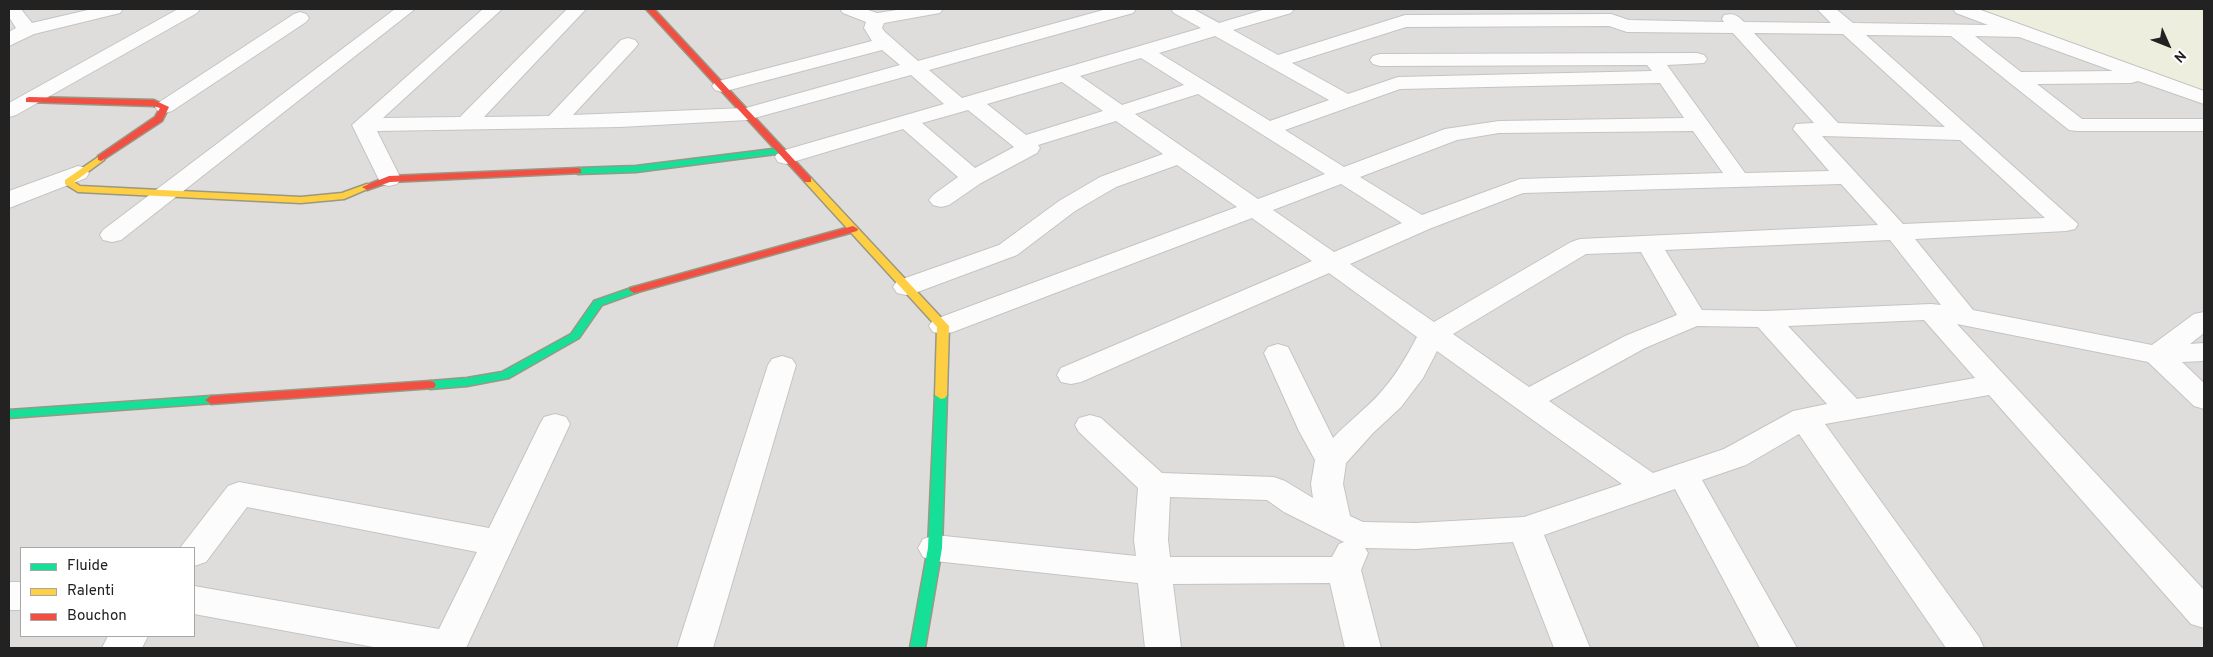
<!DOCTYPE html>
<html>
<head>
<meta charset="utf-8">
<style>
	body { margin:0 }
	#map { position:relative; width:2213px; height:657px; overflow:hidden; background:#efedeb; font-family:Overpass,sans-serif }
	canvas { display:block }
	.frame { position:absolute; inset:0; border:10px solid #222; pointer-events:none }
	.legend { position:absolute; left:20px; top:547px; width:175px; height:90px; box-sizing:border-box; background:#fff; border:1px solid #a7a7a7; margin:0; padding:6px 9px; list-style:none; font-size:15px; color:#222 }
	.legend li { display:flex; align-items:center; gap:10px; height:25px }
	.legend b { width:25px; border:1px solid #a7a7a7 }
	.north { position:absolute; left:2143px; top:20px; width:50px; height:50px; -webkit-text-stroke:4px #fff; paint-order:stroke; rotate:134deg; font-size:14px; font-weight:700; line-height:20px; text-align:center; color:#222 }
	.north::after { content:''; display:block; margin:auto; width:18px; height:22px; background:#222; clip-path:polygon(50% 0,100% 100%,50% 72%,0 100%) }
</style>
</head>
<body>
<div id="map">
<canvas width="2213" height="657"></canvas>
<div class="frame"></div>
<ul class="legend">
<li><b style="height:6px;background:#16e098"></b>Fluide</li>
<li><b style="height:6px;background:#ffcf43"></b>Ralenti</li>
<li><b style="height:6px;background:#f24e42"></b>Bouchon</li>
</ul>
<div class="north">N</div>
</div>
<script>
const g = document.querySelector('canvas').getContext('2d');
g.lineJoin = 'round';
function fillPath(path, color) {
  g.fillStyle = color;
  g.fill(path, 'evenodd');
}
function stroke(path, color, width, dash) {
  g.strokeStyle = color;
  g.lineWidth = width;
  g.lineCap = dash ? 'butt' : 'round';
  g.setLineDash(dash || []);
  g.stroke(path);
}
const residential = new Path2D(`
	M9 9H2204V648H9ZM21 548H194V636H21Z`);
const farmland = new Path2D(`
	M1986 9H2204V93L1980 12Z`);
const street = new Path2D(`
	M9 9H21L32 23 92 9H123L120 13 34 34 9 46V32L16 28 9 17Z
	M178 9H200L197 13 16 115 9 117V103Z
	M395 9H415L121 240 112 242 103 240 100 235 103 230Z
	M483 9H502L383 118 460 117 567 9H586L484 117 549 116 621 40 628 38 635 40 638 44 635 48 573 115 746 108 900 65 882 50 722 92 715 90 712 86 715 82 872 41 864 28 866 22 843 13 840 9H865L877 13 904 9H943L940 13 934 14 884 23 882 28 885 32 918 61 1107 9H1136L1133 13 929 70 962 98 1201 28 1174 13 1171 9H1193L1219 23 1266 9H1294L1291 13 1233 30 1278 55 1405 15 1611 14 1629 20 1724 22 1722 19 1724 15C1734 13 1737 15 1744 22L1831 23 1817 9H1836L1853 23 1988 25 1956 13 1953 9H1978L2204 91V104L2138 81 2131 83 2037 84 2082 119H2204V131H2077L2069 130 1951 36 1866 35 2078 224 2075 229 2066 231 1915 239 1973 310 2152 345 2194 314 2204 312V333L2190 344 2204 343V361L2182 362 2204 383V409L2194 406 2148 362 1957 324 2204 590V628L2191 624 1989 395 1825 424 1979 637 1984 648H1946L1799 434 1746 465 1702 480 1797 648H1760L1675 489 1544 535 1590 648H1554L1513 542 1416 549 1365 548 1368 553 1361 570 1381 648H1345L1330 583 1173 584 1181 648H1145L1138 583 935 561 923 557 918 548 923 539 935 535 1136 556 1134 540 1138 488 1079 432 1075 425 1079 418 1090 415 1101 418 1162 473 1274 477 1285 481 1313 498 1311 484 1315 460 1299 431 1264 353 1268 347 1278 344 1288 347 1333 438C1348 422 1367 408 1381 392 1396 375 1407 356 1417 337L1329 273 1081 382 1071 384 1061 382 1057 375 1061 368 1312 261 1252 218 953 332 943 334 933 332 929 326 933 320 1237 207 1177 165 1116 187 1075 211 1017 255 915 293 906 295 897 293 893 287 897 281 999 245 1059 201 1100 177 1163 154 1116 121 1038 145 1040 148 1037 153 981 183 949 205 941 207 933 205 929 200 933 195 958 177 903 129 786 164 778 162 775 157 778 152 944 104 911 75 747 120 620 127 377 131 401 179 397 184 389 186 381 184 352 125ZM1609 26 1627 32 1733 33 1814 123 1796 124 1793 129 1829 171 1745 173 1667 65 1704 63 1707 59 1704 55 1697 53 1380 54 1373 56 1370 60 1373 64 1380 66 1647 65 1652 71 1398 77 1348 94 1292 63 1406 27ZM1754 33 1843 34 1945 127 1838 123ZM1215 36 1329 100 1270 121 1159 53ZM1975 36 2019 37 2113 71 2021 72ZM1141 58 1184 85 1122 105 1080 76ZM1062 82 1103 111 1026 135 987 104ZM1660 83 1684 118 1499 121 1445 129 1344 167 1285 130 1400 89ZM1198 94 1325 174 1258 199 1135 114ZM968 110 1014 147 975 168 922 123ZM1693 131 1723 173 1520 179 1422 215 1360 177 1457 140 1499 133ZM1822 136 1960 140 2045 218 1903 224ZM1341 184 1402 223 1334 252 1273 210ZM1841 184 1878 225 1580 239 1571 242 1434 322 1350 264 1429 229 1523 193ZM1890 240 1941 305 1931 304 1766 311 1702 310 1665 250ZM1641 252 1677 315 1625 336 1529 387 1453 334 1586 254ZM1924 320 1975 378 1857 399 1788 326ZM1697 326 1758 327 1827 404 1793 411 1724 449 1653 473 1549 401 1645 348ZM1437 351 1622 484 1524 517 1416 523 1363 522 1350 516 1343 484 1346 463 1373 433 1401 407 1423 378ZM1170 497 1267 500 1284 512 1344 542 1339 544 1332 557H1170L1168 540Z
	M300 12 306 14 309 18 306 22 172 111 165 113 158 111 155 107 158 103 294 14Z
	M78 166 86 168 89 173 86 178 9 208V191Z
	M782 356 792 359 796 365 713 648H677L768 365 772 359Z
	M555 414 566 417 570 424 466 648H379L194 614V586L439 629 477 552 247 507 206 562 194 566V548H180L228 486 239 482 489 528 540 424 544 417Z
	M9 582H21V610H9Z
	M108 636H148L142 648H102Z`);
const fast = new Path2D(`
	M781 148 784 149V153L636 172 578 174 573 171 578 168 636 166Z
	M634 287 638 288 639 290 638 292 602 305 579 338 509 378 467 386 430 389 424 385 430 381 467 378 502 372 571 334 594 301Z
	M941 391 947 395 942 548 925 648H910L928 548 935 395Z
	M211 396 215 397 217 400 215 403 9 418V410Z`);
const slow = new Path2D(`
	M101 155 104 156V160L74 182 80 186 301 197 342 193 367 184 372 187 344 199 301 203 78 192 65 184V180Z
	M808 177 811 178 949 326 947 395 945 398 941 399 935 395 937 327 805 182V178Z`);
const jam = new Path2D(`
	M646 9H654L811 178V182H805Z
	M29 97 154 100 169 107 162 121 101 161 98 160V156L155 117 160 108 153 106 26 102V98Z
	M578 168 581 169V173L390 182 367 190 362 187 389 176Z
	M853 226 858 229 857 231 638 292 634 293 629 290 630 288Z
	M430 381 434 382 436 385 434 388 211 404 205 400 211 396Z`);
fillPath(residential, '#dfdddc');
fillPath(farmland, '#eeeedf');
stroke(street, '#c5c4c3', 2);
stroke(fast, '#989883', 3);
stroke(slow, '#989883', 3);
stroke(jam, '#989883', 3);
fillPath(street, '#fdfcfc');
fillPath(fast, '#16e098');
fillPath(slow, '#ffcf43');
fillPath(jam, '#f24e42');
</script>
</body>
</html>
